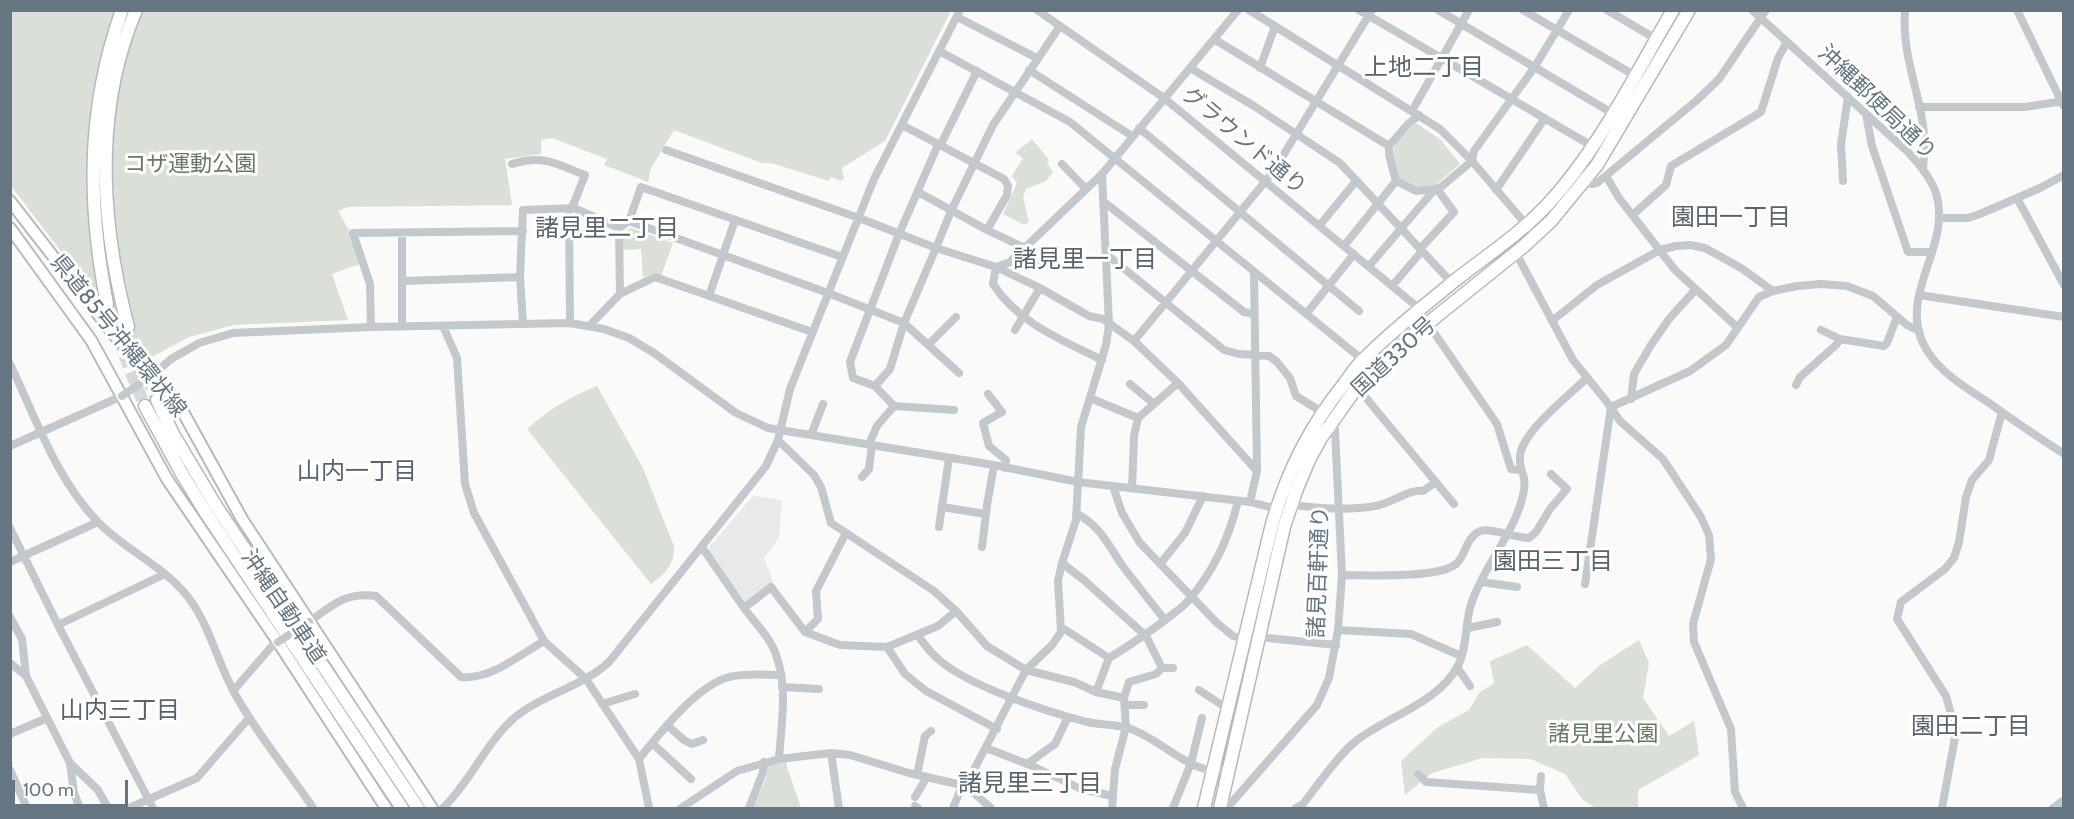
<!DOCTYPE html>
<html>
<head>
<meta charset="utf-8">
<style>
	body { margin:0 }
	#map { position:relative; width:2074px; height:819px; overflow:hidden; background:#fafaf8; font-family:Cabin,sans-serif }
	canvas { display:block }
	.frame { position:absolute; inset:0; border:12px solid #657683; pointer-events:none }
	.scale { position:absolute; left:12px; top:780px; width:116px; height:27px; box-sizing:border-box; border:3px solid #657683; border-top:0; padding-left:8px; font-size:18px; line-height:21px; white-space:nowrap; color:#657683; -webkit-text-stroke:4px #fff; paint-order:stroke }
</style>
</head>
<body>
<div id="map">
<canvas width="2074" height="819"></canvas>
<div class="frame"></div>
<div class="scale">100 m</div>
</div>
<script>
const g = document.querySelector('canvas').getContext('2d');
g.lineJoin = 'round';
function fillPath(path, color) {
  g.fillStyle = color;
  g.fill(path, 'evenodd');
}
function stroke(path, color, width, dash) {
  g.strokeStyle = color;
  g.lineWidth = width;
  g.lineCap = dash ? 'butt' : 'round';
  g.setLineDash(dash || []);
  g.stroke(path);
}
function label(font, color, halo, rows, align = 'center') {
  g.font = font + ' Cabin,"Noto Sans JP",sans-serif';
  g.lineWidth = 6;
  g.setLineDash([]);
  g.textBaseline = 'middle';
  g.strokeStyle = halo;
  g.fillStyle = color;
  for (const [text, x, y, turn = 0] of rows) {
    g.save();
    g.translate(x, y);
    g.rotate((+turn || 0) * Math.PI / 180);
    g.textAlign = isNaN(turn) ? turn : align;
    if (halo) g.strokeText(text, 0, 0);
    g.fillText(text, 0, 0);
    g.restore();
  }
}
const built = new Path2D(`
	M753 496 782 500 779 538 764 558 773 582 746 603 710 552V546Z`);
const green = new Path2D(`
	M11 11H951L885 141 842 168 844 178 841 181 831 177 829 181 771 163H762L674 130 651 168 648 182 604 165 607 159 552 138 541 140V154L505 159 512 205 348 207 338 211 351 234 360 264 332 274 348 320 234 325 189 337 150 358 123 330 96 297 11 186Z
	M1416 123 1440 139 1460 164 1433 187C1423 187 1414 188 1405 183 1392 174 1389 152 1398 140 1403 134 1410 129 1416 123Z
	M1032 139 1049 160 1047 163 1053 172 1046 181 1026 189 1023 197 1029 222 1024 225 1003 214 1017 183 1012 176 1023 158 1015 153Z
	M631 228 673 243 661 276 652 274 643 277 641 249 623 250V232Z
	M597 386 643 468 674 546C675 564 665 574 651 584L527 429C550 409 569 397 597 386Z
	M1639 640 1649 663 1643 698 1669 736 1694 721 1699 755 1638 790V808H1595L1582 799 1565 774 1531 759 1483 758 1432 773 1405 795 1401 761 1438 727 1469 710 1479 693 1494 683 1490 661 1527 645 1575 688 1600 665Z
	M786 758 787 767 801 808H753C758 791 770 780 767 761Z`);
const highwayTunnel = new Path2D(`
	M107 304 129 368 145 406
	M128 327 137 356 157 400`);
const minor = new Path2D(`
	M1037 10 1164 98 1415 305 1497 424 1511 469 1520 470
	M1249 10 1440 129 1472 161 1530 229
	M1359 10 1592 146
	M1438 10 1612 113
	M1523 10 1639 78
	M1607 10 1656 39
	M1752 10 1908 152C1919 164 1931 178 1936 193 1953 247 1895 296 1926 349 1941 374 1968 389 1992 405 2015 422 2040 438 2064 454
	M1905 10C1902 47 1914 78 1921 113 1925 131 1925 151 1923 169
	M2017 10 2063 105
	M957 17 1037 58
	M1060 26 993 125 951 211 936 248 996 267 1040 288 1089 316 1103 319 1134 341 1178 383 1257 471
	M1214 39 1389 146V155L1396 181
	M939 51 1070 122 1363 360
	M1190 68 1254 106 1340 163 1452 283
	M1260 68 1275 26
	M1029 70 1132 136
	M1919 107H2025L2064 101
	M1412 111 1469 10
	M1866 114 1872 146 1908 252H1932
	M902 125 1004 179 1008 186 1007 195 987 230
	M1139 128 1359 311
	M1389 146 1407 125 1419 115
	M666 150 859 218 936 248 904 323 890 369 875 386 894 406 877 426 869 444
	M512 164C543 154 556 164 585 175L572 208
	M1062 164 1086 189
	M1575 173 1591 184 1597 183 1696 101 1719 79 1766 10
	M1606 176 1619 198 1675 270 1738 328
	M1843 181 1841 144 1848 97
	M1496 190 1545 118
	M918 192 987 230 1025 248 1039 260
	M2017 198 2064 285
	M1104 202 1244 312 1254 314
	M569 208 570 323
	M1637 211 1666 185 1671 166 1761 112 1778 58 1787 42
	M1939 218H1968L1980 214 2040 188 2064 175
	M629 221 828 293 904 323 959 373
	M1319 226 1356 181
	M619 228 629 221 641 187 842 257
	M619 228 620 294
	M402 233V327
	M1344 246 1396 181 1416 191 1435 189
	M1420 249 1454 212 1437 189
	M1516 253 1573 360 1607 402 1620 421 1663 459 1701 517 1709 535 1711 559 1693 624 1694 642 1731 729 1735 792 1743 808
	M1106 254 1224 350 1239 354 1269 356 1277 362 1290 378 1296 396 1322 412
	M1369 266 1435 189 1441 187 1472 161 1474 151 1534 68 1569 10
	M996 267 993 284C1018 323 1062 340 1102 360
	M996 267 1010 262 1102 174
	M403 281 520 277
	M1392 286 1422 251
	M1919 295 2064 317
	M709 296 735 220
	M1306 314 1354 254
	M1552 321 1597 285 1660 250 1676 246 1690 245 1705 248 1741 268 1773 291
	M523 323 520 277 523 210 574 208 619 228
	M590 325 620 294 655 277 812 332
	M443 326 457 358 465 484 474 513 544 641 586 679 639 759 649 808
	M371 327 370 284 353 233 523 231
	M1015 330 1040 288
	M1821 330 1840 339 1884 346 1887 343 1897 317
	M1134 341 1273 172 1372 10
	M928 345 956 317
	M10 364C36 418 56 479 98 522 127 552 167 567 191 601 210 628 218 663 234 692 256 733 287 769 313 808
	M154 374 171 359 199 343 233 333 371 327 570 323 604 329 629 338 654 353 736 413 768 428 994 465 1078 482 1250 502 1289 512
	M1130 384 1154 404
	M1796 385 1800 377 1836 345 1840 339
	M875 386 853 378 850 362 899 234 937 147 942 142 977 71
	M1357 387 1454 504
	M988 394 1002 412 983 423 989 446 1006 460 1005 468
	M1090 398 1138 418
	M1631 399 1634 374 1651 345 1669 319 1696 289
	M894 406 954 410
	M1611 407 1690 371 1726 345 1759 297 1773 291 1797 286 1821 284 1847 286 1873 296 1907 325 1919 331
	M811 435 823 404
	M778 440 814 475 821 487 831 523 934 591 956 611 987 646 1026 670 1074 682 1096 692 1124 698
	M10 446 122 396
	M862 477 869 469 872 445
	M1113 486 1122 513 1140 543 1217 623 1233 636 1244 639
	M1132 488 1134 436 1138 418 1178 383
	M1250 502 1257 471 1254 273
	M1291 505C1319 508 1346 511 1375 506 1391 504 1408 489 1423 491L1436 482
	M942 507 986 514
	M1076 513C1101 527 1107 543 1122 565 1136 584 1151 602 1165 620
	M939 527 949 458
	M10 528 58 625 153 808
	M702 547 744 608 771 587 805 632 840 645 887 647 938 626 956 611
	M982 547 987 505 994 465
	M10 562 98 522
	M1062 563 1085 581 1146 636 1162 668 1156 674 1129 682 1124 698 1126 727 1115 769 1112 808
	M1160 564 1185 533 1203 496
	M1342 575C1367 575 1437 579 1456 564 1466 556 1465 538 1480 531 1490 527 1515 538 1529 538L1536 532 1550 509 1567 489 1551 474
	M1481 582 1517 587
	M1585 584 1611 407
	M744 608C755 623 772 639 777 658 788 689 781 726 779 759
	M10 617 22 639 26 676
	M309 622C332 605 345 592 376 596L461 677C491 680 519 655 544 641
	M58 625 165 574
	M1061 627 1109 658 1096 692
	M1468 628 1497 622
	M1338 630 1411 634 1461 656
	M805 632 818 619 816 591 846 533
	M918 636C924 643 929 651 936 657 964 685 1048 712 1087 722 1100 725 1116 724 1128 728 1156 737 1177 761 1205 769 1213 770 1221 770 1228 771
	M1258 637 1336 645
	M887 647 905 674 926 691 997 729
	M1109 658C1130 645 1150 632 1169 617 1175 612 1182 608 1187 602 1213 573 1229 538 1238 501
	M10 663 26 676 70 763 74 793 80 808
	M1457 667 1470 686
	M1162 668H1173
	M782 687 819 689
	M1199 690 1228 709
	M233 691 272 646 278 642
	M602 704 635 694
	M1125 705H1144
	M668 726 684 740 692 744 703 740
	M10 734 47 718
	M652 743 691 779
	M986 748 1030 765 1079 788 1112 796
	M831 753 839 808
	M639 759C660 733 696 686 729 677 746 673 764 675 781 675
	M70 763 98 790 108 808
	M1027 764 1055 744 1068 717
	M10 770 27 808
	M1418 774 1426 782 1540 790 1544 808
	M917 775 925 736 931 731
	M1540 790 1541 776
	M915 797 927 777
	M915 806 918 808
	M129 808 197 778 249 718
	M443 808C471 781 485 744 514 718 543 694 582 687 609 662L766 466 778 440 790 389 874 179 960 10
	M681 808 737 771 779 759 831 753 850 755 909 773 966 786 991 808
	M749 808 763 772 764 762
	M953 808 960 791 967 783 1026 670 1052 645 1061 632 1058 581 1062 563 1076 520 1081 427 1106 345 1109 324 1102 174 1238 10
	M1173 808 1191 763 1202 718
	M1227 808 1317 705 1329 678 1338 630 1342 575 1335 430 1329 423
	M1296 808 1303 804C1318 785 1338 755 1356 741 1388 716 1438 703 1458 666 1467 648 1465 626 1470 608 1480 574 1504 546 1517 514 1521 504 1526 489 1524 478 1522 470 1519 465 1520 456 1522 432 1569 395 1587 378
	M1942 808 1956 732 1946 696 1897 619 1901 602 1945 569 1954 558 1959 542 1966 497 1972 480 1989 460 2002 412
	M2053 808 2064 800`);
const major = new Path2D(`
	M10 201 115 336 154 374 178 403 242 519 432 808
	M10 228 91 340 167 479 278 642 386 808`);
const highway = new Path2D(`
	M107 304C87 203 87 108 122 10
	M128 327C101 224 93 111 136 10
	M157 400 173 434 216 506 418 808
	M145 406 182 474 206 513 402 808
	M1204 808 1272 524C1288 470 1309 428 1344 384 1350 376 1356 366 1364 359 1391 331 1423 307 1453 282 1485 257 1520 234 1548 204 1600 148 1634 76 1673 10
	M1220 808 1284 527 1296 491 1309 460 1321 438 1357 387 1412 336 1524 246 1551 221 1597 165 1689 10`);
const minorBridge = new Path2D(`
	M122 396 154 374
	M278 642 309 622`);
const streetNames = [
	["沖縄郵便局通り",1877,103,44],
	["グラウンド通り",1244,141,40],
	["県道85号沖縄環状線",118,336,51],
	["国道330号",1394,357,-43],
	["諸見百軒通り",1319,572,-88],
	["沖縄自動車道",283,607,56]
];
const parkNames = [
	["コザ運動公園",190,165],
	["諸見里公園",1603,735]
];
const neighbourhoodNames = [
	["上地二丁目",1424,68],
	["園田一丁目",1731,218],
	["諸見里二丁目",607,229],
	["諸見里一丁目",1085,260],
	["山内一丁目",357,472],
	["園田三丁目",1553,562],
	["山内三丁目",120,711],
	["園田二丁目",1971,727],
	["諸見里三丁目",1030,784]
];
fillPath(built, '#e8e9e9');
fillPath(green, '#dadfd7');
stroke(highwayTunnel, '#d5d9db', 12, [12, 6]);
stroke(major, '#b5babe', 14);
stroke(highway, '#b4b9bd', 15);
stroke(minor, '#c3c8cc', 8);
stroke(major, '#fff', 10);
stroke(highway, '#fff', 12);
stroke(minorBridge, '#c3c8cc', 8);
label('22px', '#657683', '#fff', streetNames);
label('22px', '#687a64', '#fff', parkNames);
label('24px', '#57646e', '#fff', neighbourhoodNames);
</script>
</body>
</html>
